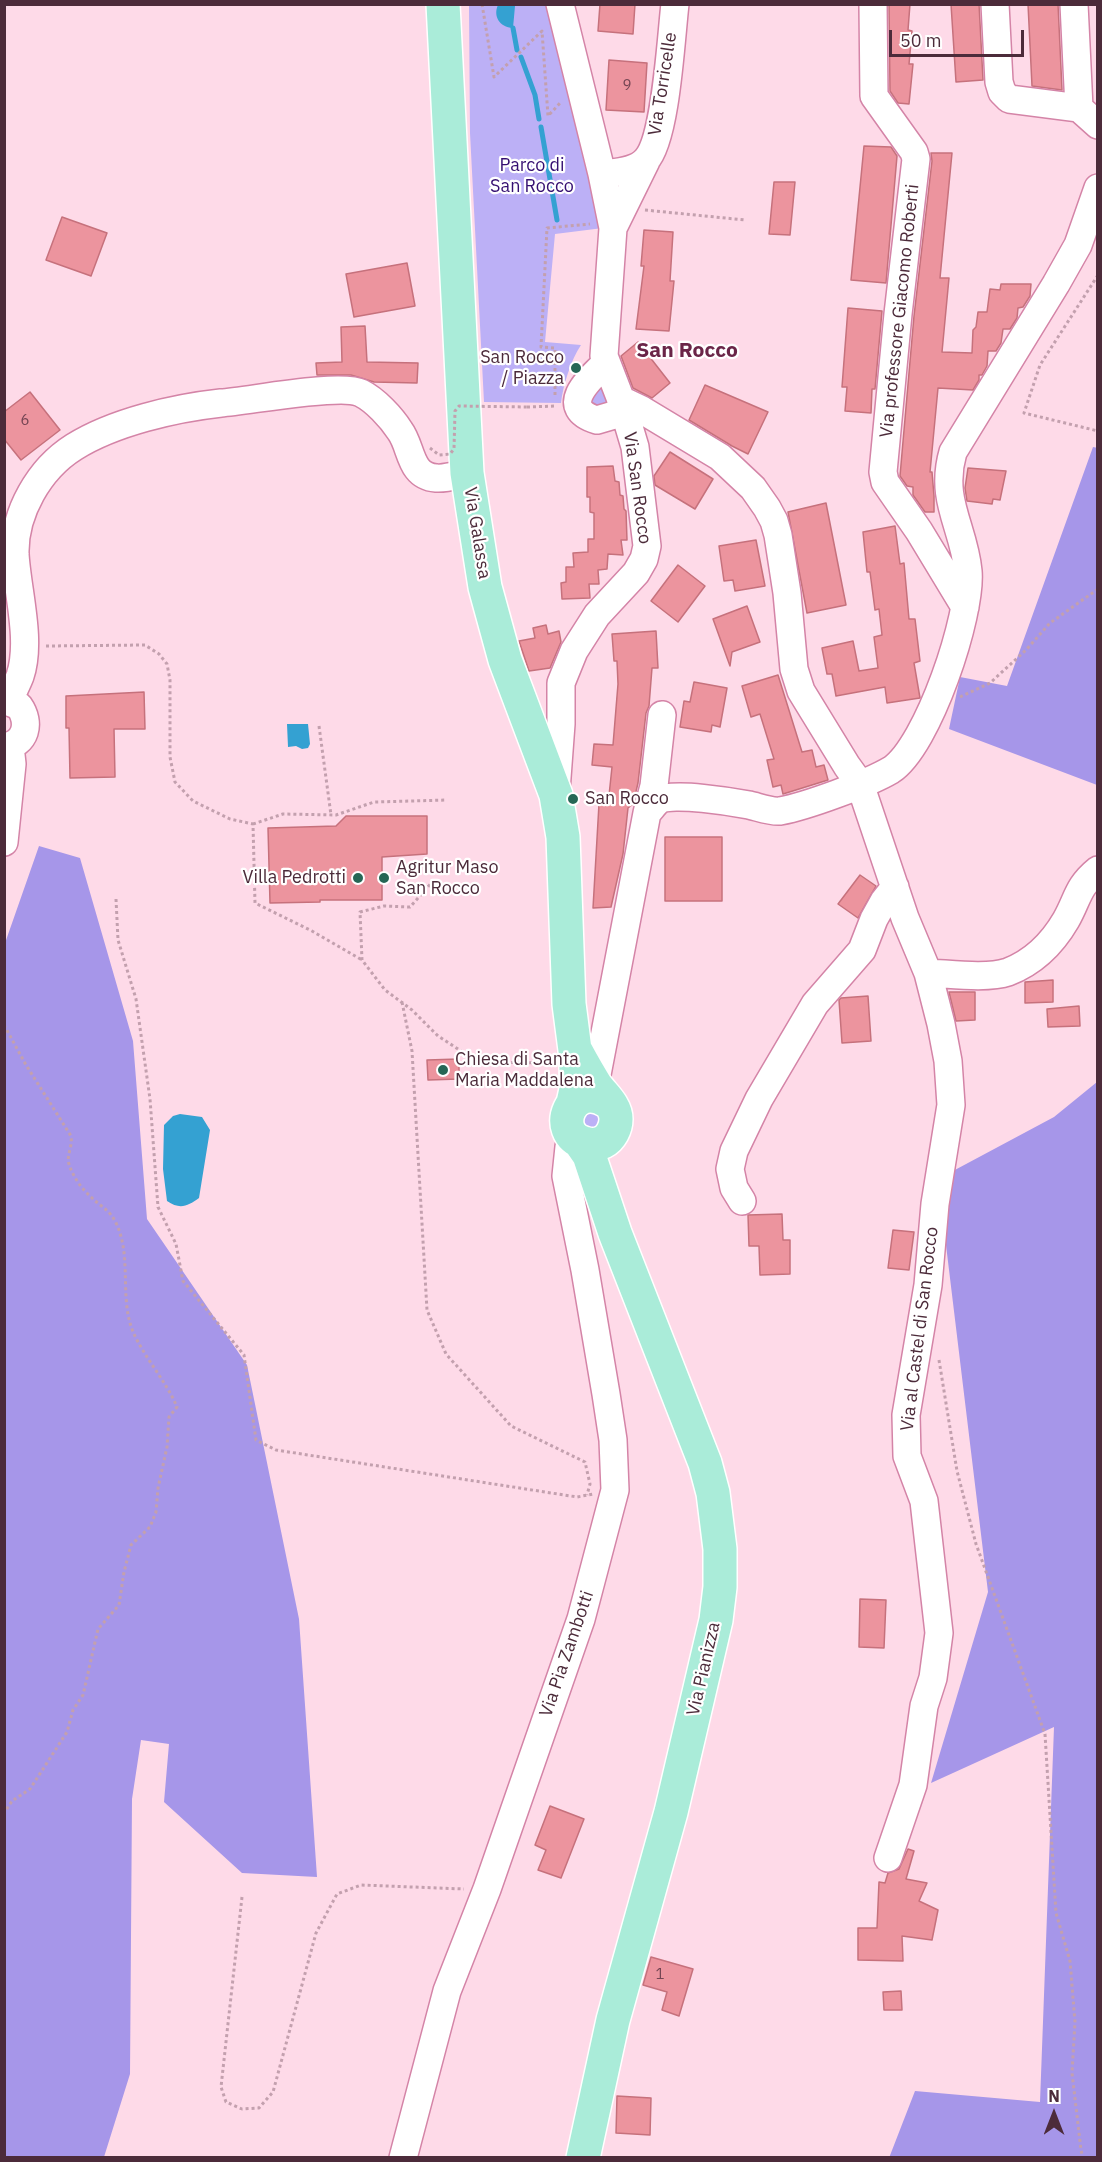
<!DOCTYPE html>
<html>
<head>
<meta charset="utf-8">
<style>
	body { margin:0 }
	#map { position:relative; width:1102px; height:2162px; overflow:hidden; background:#fedae8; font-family:"IBM Plex Sans",sans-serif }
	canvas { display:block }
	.frame { position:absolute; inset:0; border:6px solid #4c2b3a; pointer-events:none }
	.north { position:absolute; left:1024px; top:2084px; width:60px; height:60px; -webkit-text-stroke:4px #fff; paint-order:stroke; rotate:0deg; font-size:16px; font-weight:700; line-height:24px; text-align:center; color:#4c2b3a }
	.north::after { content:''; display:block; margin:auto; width:21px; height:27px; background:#4c2b3a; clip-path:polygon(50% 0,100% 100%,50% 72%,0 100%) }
	.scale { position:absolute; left:889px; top:30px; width:135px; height:27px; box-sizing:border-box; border:3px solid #4c2b3a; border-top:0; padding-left:8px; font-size:18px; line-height:21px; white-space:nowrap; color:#4c2b3a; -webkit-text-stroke:4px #fff; paint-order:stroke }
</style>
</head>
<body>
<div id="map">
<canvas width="1102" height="2162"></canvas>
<div class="frame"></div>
<div class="north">N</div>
<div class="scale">50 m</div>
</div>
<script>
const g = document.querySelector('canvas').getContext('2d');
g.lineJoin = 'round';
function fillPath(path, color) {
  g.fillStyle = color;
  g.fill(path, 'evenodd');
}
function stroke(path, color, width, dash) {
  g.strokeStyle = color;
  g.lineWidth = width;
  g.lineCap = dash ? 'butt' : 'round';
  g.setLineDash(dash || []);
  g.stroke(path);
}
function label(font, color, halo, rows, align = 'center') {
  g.font = font + ' "IBM Plex Sans",sans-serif';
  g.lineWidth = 4.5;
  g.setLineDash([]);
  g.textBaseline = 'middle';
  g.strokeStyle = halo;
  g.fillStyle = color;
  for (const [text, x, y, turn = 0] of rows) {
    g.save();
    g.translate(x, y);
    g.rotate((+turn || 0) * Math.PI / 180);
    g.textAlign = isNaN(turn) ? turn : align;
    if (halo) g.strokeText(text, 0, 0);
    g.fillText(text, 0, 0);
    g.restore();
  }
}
const green = new Path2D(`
	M469 5H549L603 228 555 234 545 342 581 345C571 360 563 385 561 403L484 402 470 133Z
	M598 387H602L610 398 605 407 592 406 589 392Z
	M589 1105 606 1122 587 1134 578 1113Z`);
const forest = new Path2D(`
	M1093 447 1098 448 1097 785 949 729 960 677 1007 686Z
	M39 846 80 858 133 1041 147 1219 247 1365 299 1619 317 1877 242 1873 164 1802 169 1744 141 1740 132 1799 130 2074 104 2157H5L4 946Z
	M1097 1082V2157L889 2158 915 2091 1040 2102 1054 1727 931 1783 988 1592 938 1179 1054 1117Z`);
const water = new Path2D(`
	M498 5 515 6 513 28C499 27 493 16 498 5Z
	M287 724H308L310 744 308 748 302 749 296 746 288 747Z
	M180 1114 202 1117 210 1130 199 1198C188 1206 180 1210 167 1201L163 1169 164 1125 173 1116Z`);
const stream = new Path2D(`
	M513 28 517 50
	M521 57 535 95 539 119
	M541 127 557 220`);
const building = new Path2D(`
	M600 4H635L633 34 598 31Z
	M889 4H910L908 30 912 31 909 64H913L909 104 898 103 890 91Z
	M951 4H979L983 80 956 82Z
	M1028 4H1058L1062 90 1032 86Z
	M609 60 647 63 644 112 606 110Z
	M864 146 891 147 897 156 886 283 851 280Z
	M931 153H952L940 278H949L942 352 972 353 973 330 976 327 978 312H987L990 289 1000 290 1001 284H1031L1030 296 1023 307 1018 308 1017 318 1010 329H1003L1001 343 996 351H988L987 366 982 375H979V380L973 390 938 388 930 472H932L934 496V512H925L913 495V487L907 486 900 476 914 316 932 161Z
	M774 182H795L790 235 769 234Z
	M62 217 107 233 91 276 46 260Z
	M644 230 673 232 670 281H674L669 331 636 329 644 266H641Z
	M407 263 415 306 354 317 346 274Z
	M848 308 882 311 875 389H872L871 413 845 411 847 387H842Z
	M365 326 367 362 418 363 417 383 374 382 351 375H317L316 363 342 362 341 327Z
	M638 342 670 383 652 398 633 388 621 356Z
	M705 385 768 412 748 454 732 446 689 420Z
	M30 392 60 430 21 460 4 439V412Z
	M670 452 713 479 695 509 655 485 654 476Z
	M613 466 615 481 619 482 620 495 623 496 624 509 626 511 627 540H621L623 555 608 554 607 569 598 570 599 584H589L590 598 562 599 561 583 566 582V567H574L573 553 588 552V539H594V513L590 512V497H587V467Z
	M968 468 1006 471 1000 500 993 499 992 504 967 501 965 488Z
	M826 503 846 605 807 613 788 512Z
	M895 526 900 564 904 563 909 619H915L920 661 914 663 920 698 887 703 885 687 836 696 832 674H827L822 648 853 641 859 671 878 668 874 637 882 635 879 609 875 610 870 572H867L863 532Z
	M756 540 765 586 735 591 733 580 724 581 719 546Z
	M678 565 705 586 678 622 651 601Z
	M747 606 760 642 732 652 730 666 713 619Z
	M546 625 548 634 559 631 561 642 550 668 529 671 519 641 535 638 533 628Z
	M656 631 658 668H652L649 706 646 713 638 783 633 804 628 808 623 854 611 907 593 908 599 804 608 805 612 767 592 765 594 744 613 745 618 684 617 661H614L612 634Z
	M778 675 802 752 812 750 816 767 824 765 828 780 783 794 781 785 773 787 767 760 774 759 760 714 751 717 742 686Z
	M694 682 727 688 720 727 712 725 711 732 680 727 684 701 690 702Z
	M144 692 145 729H114L115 777 70 778 69 728H66V696Z
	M346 816H427V854L382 857V900H320V902L270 903 268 828 336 826Z
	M665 837H722V901H665Z
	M860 875 876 886 858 918 838 904Z
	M1053 980V1002L1025 1003V982Z
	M949 992H975V1020L956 1021Z
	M868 996 871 1041 842 1043 839 1000 841 998Z
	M1079 1006 1080 1026 1048 1027 1047 1009Z
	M459 1059V1079L428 1080 427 1060Z
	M782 1214 783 1240H790V1274L760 1275 759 1246H749L748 1215Z
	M893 1230 914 1232 909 1270 888 1268Z
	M860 1599 886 1600 884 1648 859 1647Z
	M550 1806 584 1819 561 1878 538 1870 546 1850 535 1845Z
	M908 1849 914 1851 906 1879 927 1883 919 1901 938 1910 932 1940 902 1936 903 1961 858 1960V1928H877L879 1882 885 1883 888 1873 899 1869Z
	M651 1957 693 1969 679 2016 662 2010 667 1992 643 1985Z
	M901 1991 902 2010H884L883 1992Z
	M617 2096 651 2098 650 2135 616 2133Z`);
const path = new Path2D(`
	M482 4 494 77 542 31 548 116 561 102
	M645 210 745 220
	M1098 275 1040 365 1024 413 1098 431
	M555 395V348L541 347 547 228 590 224
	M527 407 556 406
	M46 646 145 645 159 654 167 664 170 680V757L175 782 193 801 230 819 253 824 255 903 312 931 362 960
	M960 697 990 683 1026 650 1050 623 1098 589
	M319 726 331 815
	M253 824 283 814 336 815 374 802 447 800
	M434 880 410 907 384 906 360 912 362 960 385 990 412 1010 438 1036 478 1062 550 1063
	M116 899 118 940 136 999 150 1099 158 1207 176 1244 183 1281 244 1355 256 1440 276 1450 577 1497 593 1494
	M4 924V925
	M402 1002 412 1051 427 1310 446 1354 511 1426 585 1462 590 1484 587 1495
	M4 1025 26 1065 71 1136C73 1148 65 1156 70 1167 74 1178 82 1189 91 1197 100 1206 110 1210 116 1223 131 1254 121 1291 130 1323 137 1349 166 1380 177 1407L169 1417 167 1447 158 1488 156 1512 150 1527 131 1545 124 1572 119 1605 98 1629 83 1695 73 1710 67 1732 30 1789 12 1801 4 1813
	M939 1360 957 1471 976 1544 1045 1734 1056 1913 1070 1961 1075 2022 1072 2073 1081 2150 1083 2158
	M242 1897 221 2087 226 2102 242 2109 259 2108 273 2092 316 1933 337 1894 361 1885 464 1889`);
const minor = new Path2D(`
	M873 4 874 96 914 152 916 159 898 314 883 472 885 482 919 531 965 607
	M995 4 999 82 1002 92 1009 99 1079 108
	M1074 4 1079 108 1098 125
	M602 174C616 172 636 172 646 160 666 139 671 37 675 4
	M613 228 646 161
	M606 363C590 378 556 408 597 420L614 415 623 406
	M621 400 642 410 720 457 753 488 767 508 774 521 778 535 787 593 794 669 801 691 847 766 860 784 905 918 928 973 941 1024 948 1061 951 1105 935 1204 928 1285 906 1415 907 1456 924 1501 939 1633 933 1678 924 1706 913 1785 888 1858
	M4 700 19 706C31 723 26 744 4 747
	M9 701C12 693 17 684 20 676 32 641 17 590 15 554 14 513 39 469 74 447 114 422 175 408 221 403 249 401 340 383 361 393 375 400 391 417 400 431 412 447 409 476 436 478 446 479 457 475 467 473
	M556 791 561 724V683L574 651 597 615 636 573 644 559 647 546 635 447 621 400 604 356 613 228 602 174 560 4
	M647 813 654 786 662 715
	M4 842 12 764 10 746
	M928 973C951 974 987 979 1008 972 1034 962 1052 944 1066 920 1078 899 1077 887 1098 870
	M595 1085 647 813C651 809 655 803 659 800 672 792 733 802 749 805 758 807 771 812 780 811 807 806 867 784 891 770 928 746 972 614 968 571 964 527 939 500 953 452L1056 284 1078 245 1098 188
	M742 1201 734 1188 730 1169 734 1151 759 1099 815 1004 862 950 874 919 884 901 895 887
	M403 2158 447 1991 487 1889 581 1619 615 1490 613 1440 606 1394 585 1270 566 1176 569 1147 574 1137`);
const major = new Path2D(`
	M443 4 467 473 485 587 505 660 556 795 563 837 569 1004 575 1050 577 1085 573 1103
	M576 1051C582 1062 588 1073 595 1084 602 1095 616 1105 616 1119 616 1128 611 1138 603 1142 597 1145 590 1145 584 1143 550 1133 571 1078 608 1102
	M580 1142 589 1155 615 1233 705 1463 713 1493 720 1549V1587L716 1620 671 1812 613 2020 583 2158`);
const pathBridge = new Path2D(`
	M430 448 439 455 450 454 454 449 455 411 459 406 527 407`);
const markers = [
	[576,368,6,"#266655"],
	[573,799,6,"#266655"],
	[358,878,6,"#266655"],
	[384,878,6,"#266655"],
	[443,1070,6,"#266655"]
];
const numberNames = [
	["9",627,86],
	["6",25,421],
	["1",660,1975]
];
const streetNames = [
	["Via Torricelle",663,84,-81],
	["Via professore Giacomo Roberti",900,311,-84],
	["Via San Rocco",637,488,82],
	["Via Galassa",477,533,81],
	["Via al Castel di San Rocco",920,1329,-83],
	["Via Pia Zambotti",567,1654,-71],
	["Via Pianizza",704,1669,-77]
];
const parkNames = [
	["Parco di",532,166],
	["San Rocco",532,187]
];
const poiNames = [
	["San Rocco",564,358,"right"],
	["/ Piazza",564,379,"right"],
	["San Rocco",585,799],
	["Agritur Maso",396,868],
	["San Rocco",396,889],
	["Villa Pedrotti",346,878,"right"],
	["Chiesa di Santa",455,1060],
	["Maria Maddalena",455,1081]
];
const quarterNames = [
	["San Rocco",687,351]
];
fillPath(green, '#bcb0f6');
fillPath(forest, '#a696e9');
fillPath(water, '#34a1d2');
stroke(stream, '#34a1d2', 5);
fillPath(building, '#ec949e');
stroke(building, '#c6717c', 1.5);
stroke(minor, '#d484a7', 30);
stroke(major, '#fff', 36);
stroke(path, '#c3a0ae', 3, [3, 3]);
stroke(minor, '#fff', 27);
stroke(major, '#aaecd9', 33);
stroke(pathBridge, '#c3a0ae', 3, [3, 3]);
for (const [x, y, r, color] of markers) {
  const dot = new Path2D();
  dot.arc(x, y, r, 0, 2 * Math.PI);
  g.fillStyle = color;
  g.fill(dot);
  stroke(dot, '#fff', 2);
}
label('15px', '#744553', null, numberNames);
label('18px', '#4c2b3a', '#fff', streetNames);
label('18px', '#350f71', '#fff', parkNames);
label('18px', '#4c2b3a', '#fff', poiNames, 'left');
label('bold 21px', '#6a2548', '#fff', quarterNames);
</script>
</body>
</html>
